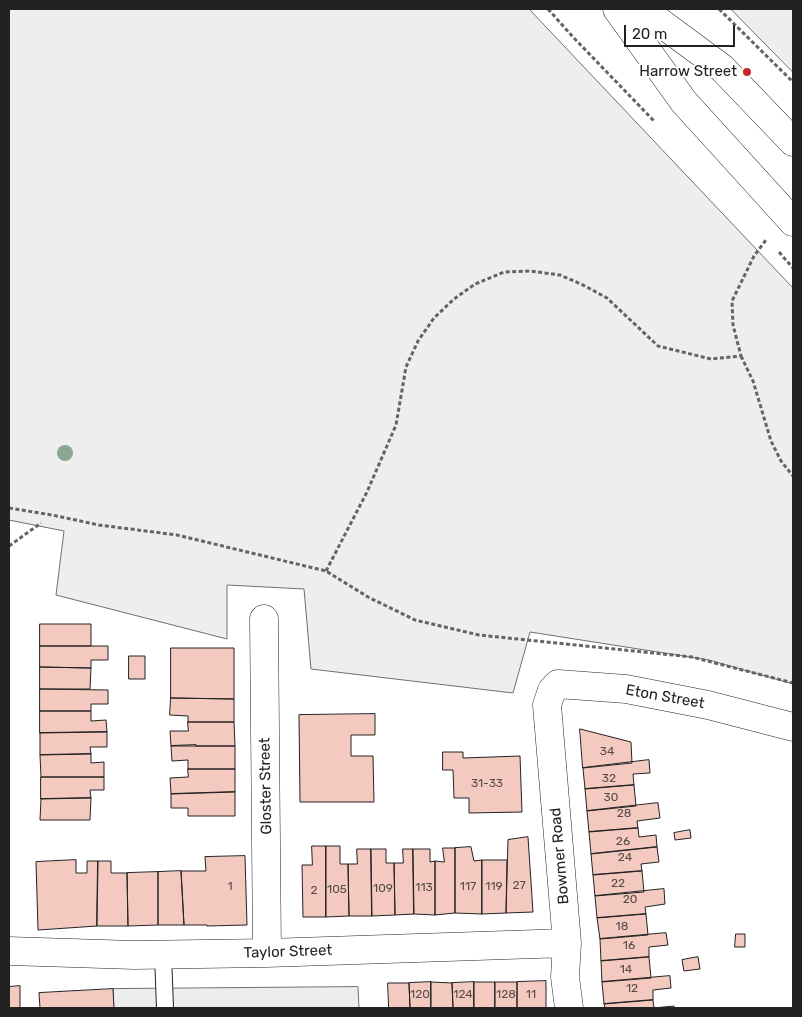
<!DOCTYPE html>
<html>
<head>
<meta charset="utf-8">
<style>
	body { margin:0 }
	#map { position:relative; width:802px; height:1017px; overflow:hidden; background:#fff; font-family:Rubik,sans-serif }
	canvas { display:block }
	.frame { position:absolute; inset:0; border:10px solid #222; pointer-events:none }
	.scale { position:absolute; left:624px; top:25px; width:111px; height:22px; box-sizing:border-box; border:2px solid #222; border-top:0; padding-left:6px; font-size:15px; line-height:18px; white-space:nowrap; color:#222; -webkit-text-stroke:4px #fff; paint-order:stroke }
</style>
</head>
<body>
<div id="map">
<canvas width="802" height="1017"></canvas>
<div class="frame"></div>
<div class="scale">20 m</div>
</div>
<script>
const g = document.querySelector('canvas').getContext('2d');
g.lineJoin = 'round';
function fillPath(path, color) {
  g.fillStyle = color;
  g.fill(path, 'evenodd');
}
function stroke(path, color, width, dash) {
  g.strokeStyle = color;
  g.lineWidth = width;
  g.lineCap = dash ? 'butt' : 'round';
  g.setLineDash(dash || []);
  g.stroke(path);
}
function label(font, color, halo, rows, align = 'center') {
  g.font = font + ' Rubik,sans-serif';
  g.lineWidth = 4;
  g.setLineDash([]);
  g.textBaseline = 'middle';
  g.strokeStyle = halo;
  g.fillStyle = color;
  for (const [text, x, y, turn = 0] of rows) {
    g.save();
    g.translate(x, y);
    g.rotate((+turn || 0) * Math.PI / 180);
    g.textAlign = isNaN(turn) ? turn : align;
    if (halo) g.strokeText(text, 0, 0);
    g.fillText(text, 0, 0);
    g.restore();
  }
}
const green = new Path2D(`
	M9 9H529L793 288V684L709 660 530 632 513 693 311 669 304 589 227 585V639L56 595 64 531 9 520Z
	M731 9H793V72Z`);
const parking = new Path2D(`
	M358 987 359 1008H113V989Z`);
const building = new Path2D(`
	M40 624H91V646H40Z
	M40 646H108V660H91V668L40 667Z
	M171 648H234V699L171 698Z
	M129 656H145V679H129Z
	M40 667 91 668 90 689H40Z
	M40 689 108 690V704H91V711H40Z
	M171 698 234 699V722H188V716L170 715Z
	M40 711H91V721L106 720 107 732 40 733Z
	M375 714V735H351V756H373L374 802H300L299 715Z
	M188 722H234L235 746H171L170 731H188Z
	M580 729 631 742 632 763 583 768Z
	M107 732V747H90L91 754 40 755V733Z
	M196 745V746H235V769H188V760L172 761 171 746Z
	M443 752H463V758L520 756 522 812 469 813V798H454L453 770H443Z
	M91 754V763L104 762V777H41L40 755Z
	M649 760 650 773 633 774 634 785 585 789 583 768Z
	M188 769H235V792L171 794 170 778 188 777Z
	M41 777H104V790H90L91 798 41 799Z
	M634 785 636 806 587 811 585 789Z
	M235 792V816H188V808H171V794Z
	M91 798 90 820H40L41 799Z
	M658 803 660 818 637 821 638 828 589 832 587 811Z
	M638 828 639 837 656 835 657 847 591 854 589 832Z
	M690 830 691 838 675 840 674 833Z
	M528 837 533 912 506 913 508 840Z
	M312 846H326V917H303L302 865H312Z
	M326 846H340V864H348L349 916 326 917Z
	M471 847 474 861 482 860V914L455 913V848Z
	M657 847 659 862 641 864 642 871 593 875 591 854Z
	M443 848H455V913L435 915V861L444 862Z
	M357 849H371L372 916H349L348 864H357Z
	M371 849H386V863H394L395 915 372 916Z
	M403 849H413L414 914 395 915 394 863H403Z
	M413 849H430V862L435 861V915L414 914Z
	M245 856 247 925 207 926V925H184L181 871H206L205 857Z
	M76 860V873H87V861H98L97 926 38 930 36 862Z
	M482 860H507L506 913 482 914Z
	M98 861H111V873H127L128 926H97Z
	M181 871 184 925H158V872Z
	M642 871 644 892 595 896 593 875Z
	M158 872V925L128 926 127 873Z
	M664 889 665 904 645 907 646 914 597 918 595 896Z
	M646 914 648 935 600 939 597 918Z
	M666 933 668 945 649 947V957L601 961 600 939Z
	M736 934H745V947H735Z
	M649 957 651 978 602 982 601 961Z
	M698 957 700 969 684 971 682 960Z
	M670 976 671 988 653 990V1000L604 1004 602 982Z
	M546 981V1008H517V982Z
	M431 982 452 983 453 1008H431Z
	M431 982V1008H410L409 983Z
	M474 982V1008H453L452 983Z
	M474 982H495V1008H474Z
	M495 982H517V1008H495Z
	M388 983H409L410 1008H389Z
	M20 986V1008H9V987Z
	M113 989 114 1008H40L39 993Z
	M653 1000 654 1008 674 1006V1008H605L604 1004Z`);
const path = new Path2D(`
	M548 9 573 37 654 121
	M719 9 793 82
	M779 252 793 268
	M741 356 753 381 771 441 781 461 793 476
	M9 508 52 515 99 525 177 535 326 571 368 597 415 620 479 635 692 657 793 683
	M9 546 41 523
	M326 571 367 492 396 425 406 367 418 341 434 318 454 299 475 284 504 272 530 271 560 275 583 285 607 298 658 346 711 359 741 356 733 325 732 301 754 256 766 240`);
const lane = new Path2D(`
	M163 955 165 1008`);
const street = new Path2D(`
	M264 619 267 953
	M9 951 134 955 267 953 567 943
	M569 1008 565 977 567 943 547 705 552 690 558 684 626 689 708 705 793 727`);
const primary = new Path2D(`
	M617 9 684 102 793 222
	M642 9 722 68 793 142`);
const trees = [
	[65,453]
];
const markers = [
	[747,72,5,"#c62828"]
];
const numberNames = [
	["34",607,752],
	["32",609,779],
	["31-33",487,784],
	["30",611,798],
	["28",624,814],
	["26",623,842],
	["24",625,858],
	["22",618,884],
	["27",519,886],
	["1",230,887],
	["117",468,887],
	["119",494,887],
	["113",424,888],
	["109",383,889],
	["105",337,890],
	["2",314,891],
	["20",630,900],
	["18",622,927],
	["16",629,946],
	["14",626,970],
	["12",632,989],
	["120",420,995],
	["124",463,995],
	["128",506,995],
	["11",531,995]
];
const poiNames = [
	["Harrow Street",737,72]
];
const streetNames = [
	["Eton Street",665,697,10],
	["Gloster Street",266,786,-91],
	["Bowmer Road",560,856,-95],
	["Taylor Street",288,952,-2]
];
fillPath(green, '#eee');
stroke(green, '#6f6f6f', 1);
fillPath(parking, '#ededed');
stroke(parking, '#6f6f6f', 1);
fillPath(building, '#f3c9c0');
stroke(building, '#222', 1);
stroke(lane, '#222', 18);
stroke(street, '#222', 29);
stroke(primary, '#222', 29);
stroke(path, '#646464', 3, [4, 2.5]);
stroke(lane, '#fff', 16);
stroke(street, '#fff', 28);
stroke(primary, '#fff', 28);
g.fillStyle = '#8da692';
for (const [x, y] of trees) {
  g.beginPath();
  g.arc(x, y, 8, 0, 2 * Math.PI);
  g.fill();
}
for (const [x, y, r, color] of markers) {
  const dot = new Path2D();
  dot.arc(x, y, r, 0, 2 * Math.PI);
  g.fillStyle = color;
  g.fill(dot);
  stroke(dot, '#fff', 2);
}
label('12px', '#564c4a', null, numberNames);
label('15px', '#222', '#fff', poiNames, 'right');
label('15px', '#222', '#fff', streetNames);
</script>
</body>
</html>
